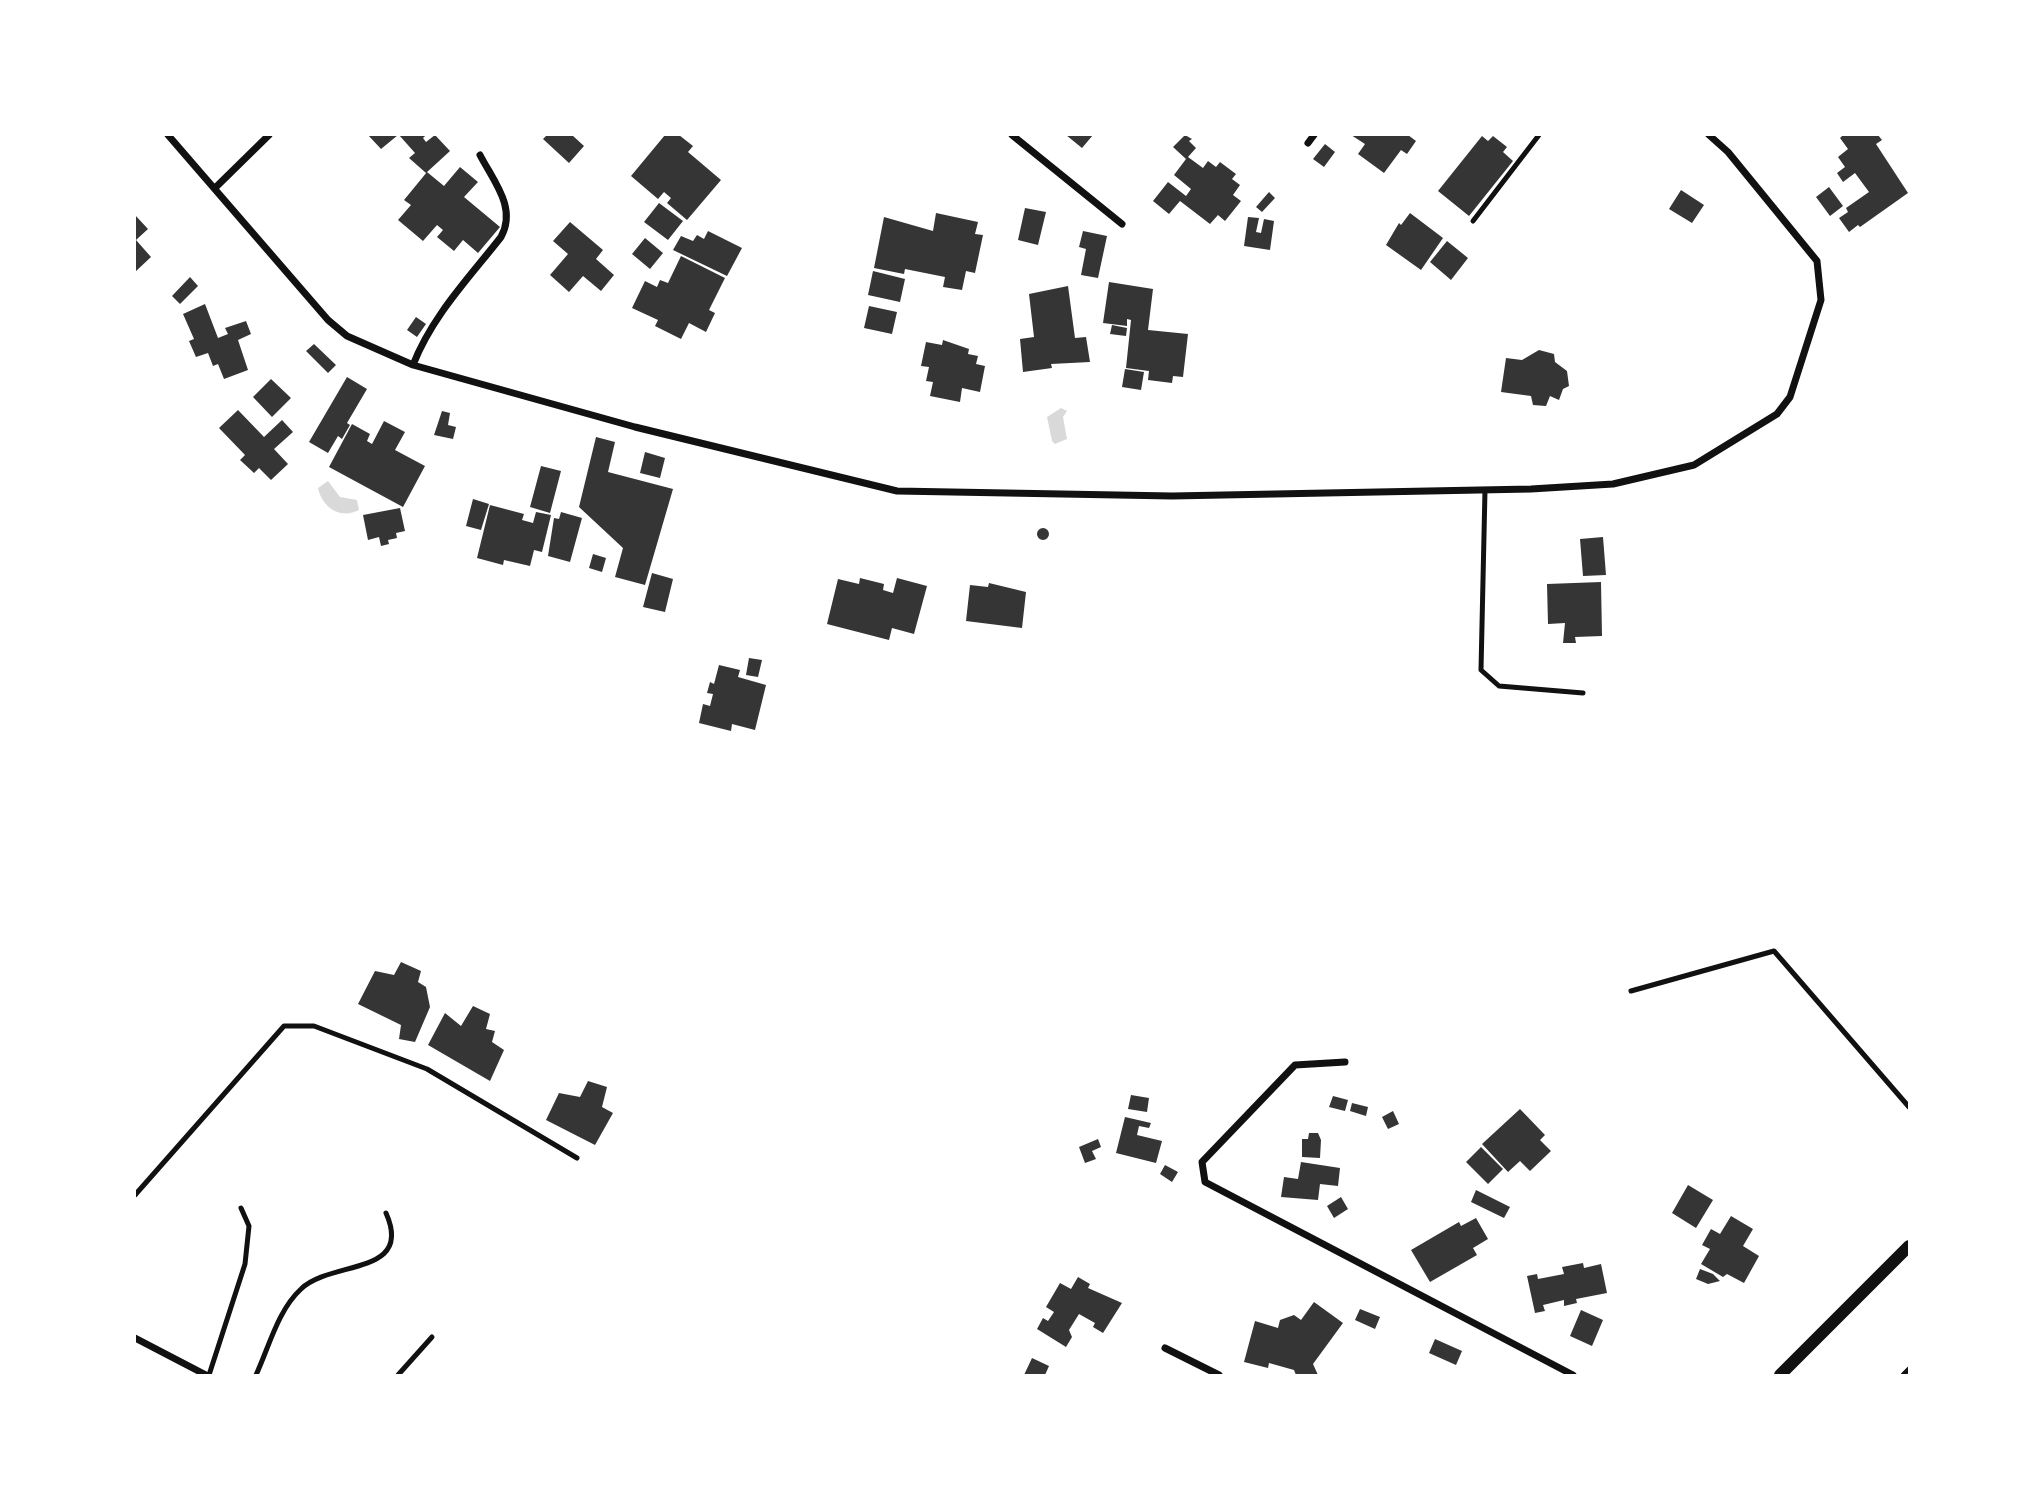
<!DOCTYPE html>
<html>
<head>
<meta charset="utf-8">
<style>
	body { margin:0 }
	#map { position:relative; width:2044px; height:1510px; overflow:hidden; background:#fff; font-family:"Alegreya Sans",sans-serif }
	canvas { display:block }
	.frame { position:absolute; inset:0; border:136px solid #fff; pointer-events:none }
</style>
</head>
<body>
<div id="map">
<canvas width="2044" height="1510"></canvas>
<div class="frame"></div>
</div>
<script>
const g = document.querySelector('canvas').getContext('2d');
g.lineJoin = 'round';
function fillPath(path, color) {
  g.fillStyle = color;
  g.fill(path, 'evenodd');
}
function stroke(path, color, width, dash) {
  g.strokeStyle = color;
  g.lineWidth = width;
  g.lineCap = dash ? 'butt' : 'round';
  g.setLineDash(dash || []);
  g.stroke(path);
}
const water = new Path2D(`
	M1061 408 1067 411 1063 417 1067 439 1055 444 1052 441 1047 417Z
	M328 481 340 497 357 500 359 510C340 520 322 507 318 488Z`);
const building = new Path2D(`
	M368 135H398L381 149Z
	M399 135H426L423 138 426 142 435 135 450 151 426 173 409 158 415 153Z
	M547 135H572L584 146 569 163 543 139Z
	M665 135H679L693 146 688 152 721 180 687 220 667 203 671 198 664 192 658 199 631 176Z
	M1066 135H1093L1082 148Z
	M1185 135 1192 139 1189 141 1196 148 1188 157 1203 168 1208 161 1216 167 1220 162 1236 174 1232 179 1240 185 1233 195 1241 201 1225 221 1218 215 1210 224 1180 201 1169 214 1153 201 1168 182 1186 196 1191 189 1174 175 1186 159 1173 147Z
	M1351 135H1408L1416 141 1407 154 1401 150 1384 173 1358 154 1365 144Z
	M1843 135H1878L1882 140 1876 144 1908 193 1860 227 1858 225 1849 232 1839 218 1848 212 1846 208 1869 192 1855 173 1843 182 1837 173 1845 167 1838 157 1848 149 1840 138Z
	M1482 136 1488 141 1493 136 1507 147 1503 152 1513 161 1469 216 1438 191Z
	M1325 144 1335 152 1324 167 1313 159Z
	M460 167 478 182 464 197 500 227 478 253 463 240 454 251 437 237 443 230 437 225 423 241 398 220 411 205 404 200 427 172 444 186Z
	M1829 187 1843 206 1830 216 1816 197Z
	M1681 190 1704 205 1692 223 1669 209Z
	M1269 192 1275 198 1262 212 1256 207Z
	M659 203 683 221 668 240 644 222Z
	M1025 208 1046 212 1038 245 1018 240Z
	M936 213 978 222 975 234 983 235 975 273 966 271 962 290 943 287 945 277 905 269 904 274 874 268 884 217 933 231Z
	M1410 213 1443 238 1421 270 1386 245 1399 223 1401 225Z
	M135 215 148 229 136 240 151 257 135 272Z
	M1248 217 1259 218 1256 232 1261 233 1264 219 1274 221 1270 250 1244 246Z
	M570 222 603 250 596 259 614 275 601 291 583 276 569 292 550 275 568 254 553 241Z
	M708 231 742 248 727 276 673 250 681 236 693 241 697 235 704 239Z
	M1083 231 1107 236 1098 278 1081 275 1086 249 1079 247Z
	M645 238 663 253 650 269 632 254Z
	M1447 241 1468 258 1451 280 1430 262Z
	M681 256 725 278 709 310 715 313 706 332 689 323 681 339 655 326 658 320 632 308 645 281 657 287 660 280 668 283Z
	M873 271 905 279 900 302 868 295Z
	M190 277 198 286 180 304 172 296Z
	M1109 282 1153 289 1148 330 1188 334 1183 377 1173 376 1172 383 1148 380 1149 371 1126 368 1131 320 1127 319V326L1103 323Z
	M1068 286 1075 338 1086 337 1090 362 1051 364 1052 368 1023 372 1020 339 1034 337 1029 294Z
	M205 304 218 338 228 334 225 328 246 321 251 334 238 340 248 370 224 379 218 364 213 366 208 353 196 357 189 341 194 339 183 314Z
	M869 306 897 312 892 334 864 328Z
	M416 317 426 324 417 337 407 330Z
	M1112 325 1127 328 1126 336 1110 334Z
	M943 340 969 349 968 354 978 356 976 364 985 366 980 392 962 388 960 402 930 396 933 382 926 381 929 367 921 366 926 342 942 345Z
	M314 344 336 365 328 373 306 351Z
	M1539 350 1554 354 1555 362 1567 371 1569 386 1563 389 1559 400 1550 396 1546 406 1533 405 1531 396 1501 392 1506 358 1522 360Z
	M1125 369 1144 372 1141 390 1122 387Z
	M347 377 367 389 347 423 350 425 342 439 338 436 328 453 309 442Z
	M271 379 291 398 272 417 253 397Z
	M238 410 264 437 282 420 293 432 274 449 288 464 271 480 259 468 254 473 240 460 245 455 219 428Z
	M442 411 450 413 448 425 456 427 453 439 434 435Z
	M384 421 405 432 395 450 425 466 403 507 329 467 352 424 370 434 367 441 372 444Z
	M596 437 615 442 608 472 673 489 645 585 615 577 623 548 579 507Z
	M645 452 665 458 660 478 640 473Z
	M541 466 561 471 550 513 530 507Z
	M473 499 489 504 481 530 466 526Z
	M490 505 524 514 522 520 533 523 536 512 551 515 542 552 534 550 530 566 504 560 503 565 477 558Z
	M400 508 405 531 396 533 397 538 388 540 389 544 381 546 379 537 368 540 363 515Z
	M561 512 582 518 570 562 548 556 554 518 559 519Z
	M1037 534a6 6 0 1 1 12 0a6 6 0 1 1-12 0Z
	M1603 537 1606 575 1583 576 1580 539Z
	M593 554 606 558 602 572 589 568Z
	M652 573 673 579 665 612 643 607Z
	M860 578 884 584 883 590 893 593 897 578 927 586 914 634 892 628 889 640 827 624 838 579 859 584Z
	M1601 582 1602 636 1575 637 1576 643H1563L1565 623 1548 624 1547 584Z
	M989 583 1026 592 1022 628 966 621 970 585 988 587Z
	M749 658 762 660 758 677 746 675Z
	M719 665 740 670 738 677 766 685 755 730 732 724 731 731 699 723 703 704 710 706 713 694 707 693 710 682 714 684Z
	M401 962 421 971 418 982 426 987 430 1007 415 1042 399 1039 401 1025 358 1004 375 971 394 975Z
	M473 1006 490 1014 486 1029 495 1031 492 1042 504 1050 490 1081 428 1045 445 1013 461 1026Z
	M588 1081 607 1087 602 1107 613 1113 595 1145 546 1120 559 1093 580 1097Z
	M1131 1095 1149 1098 1147 1112 1128 1109Z
	M1333 1096 1348 1100 1345 1111 1329 1107Z
	M1352 1103 1368 1107 1366 1116 1350 1111Z
	M1520 1109 1545 1135 1540 1140 1551 1151 1530 1171 1520 1161 1508 1172 1482 1144Z
	M1393 1111 1399 1124 1388 1129 1382 1117Z
	M1125 1117 1151 1123 1149 1128 1139 1126 1137 1135 1162 1141 1156 1163 1116 1153Z
	M1309 1133H1318L1321 1140 1320 1158 1302 1157V1139H1308Z
	M1098 1139 1101 1147 1092 1151 1096 1159 1085 1163 1079 1147Z
	M1481 1147 1503 1169 1488 1184 1466 1162Z
	M1301 1162 1340 1168 1338 1186 1320 1184 1318 1200 1281 1197 1284 1177 1298 1179Z
	M1165 1165 1178 1172 1172 1182 1160 1174Z
	M1688 1185 1713 1200 1696 1228 1672 1213Z
	M1476 1190 1510 1207 1504 1218 1471 1202Z
	M1341 1197 1348 1209 1334 1218 1327 1206Z
	M1731 1216 1753 1229 1743 1246 1759 1256 1744 1283 1727 1274 1723 1277 1701 1264 1710 1249 1702 1245 1711 1229 1720 1234Z
	M1476 1218 1488 1239 1473 1248 1477 1255 1430 1282 1411 1250 1459 1222 1461 1226Z
	M1583 1263 1584 1268 1601 1264 1607 1293 1576 1299 1577 1303 1564 1306V1300L1543 1305 1545 1311 1535 1313 1527 1276 1537 1274 1538 1279 1564 1274 1562 1267Z
	M1700 1269 1713 1274 1720 1281 1708 1284 1696 1279Z
	M1078 1277 1090 1284 1088 1288 1122 1303 1103 1333 1093 1327 1095 1323 1079 1314 1069 1330 1072 1337 1066 1347 1037 1329 1043 1318 1048 1321 1054 1312 1046 1307 1060 1283 1071 1289Z
	M1314 1302 1343 1323 1313 1364 1318 1375H1296L1294 1370 1269 1363 1268 1368 1244 1362 1255 1321 1278 1328 1280 1320 1294 1315 1301 1320Z
	M1360 1309 1380 1317 1375 1329 1355 1320Z
	M1581 1310 1603 1320 1592 1346 1570 1336Z
	M1435 1339 1462 1351 1456 1365 1429 1353Z
	M1032 1358 1049 1366 1045 1375H1024Z`);
const service = new Path2D(`
	M1473 221 1539 135
	M1485 490 1481 670 1499 686 1583 693
	M1631 991 1774 951 1909 1107
	M135 1195 284 1026H314L427 1069 577 1158
	M209 1375 245 1264 249 1226 241 1208
	M256 1375C269 1347 278 1310 301 1289 331 1260 414 1276 386 1213
	M398 1375 432 1337
	M1903 1375 1909 1369`);
const minor = new Path2D(`
	M168 135 328 320 347 336 413 365 635 427 897 491 1172 496 1531 489 1613 484 1694 465 1777 414 1790 397 1821 300 1817 261 1728 152 1709 135
	M1012 135 1122 224
	M1308 143 1314 135
	M216 187 269 135
	M413 365C432 316 469 278 501 237 517 208 494 182 480 155
	M1345 1062 1295 1065 1202 1162 1205 1182 1573 1375
	M135 1338 206 1375
	M1165 1348 1219 1375`);
const tertiary = new Path2D(`
	M1780 1375 1909 1246`);
fillPath(water, '#d9d9d9');
fillPath(building, '#353535');
stroke(service, '#111', 5);
stroke(minor, '#111', 7);
stroke(tertiary, '#111', 12);
</script>
</body>
</html>
